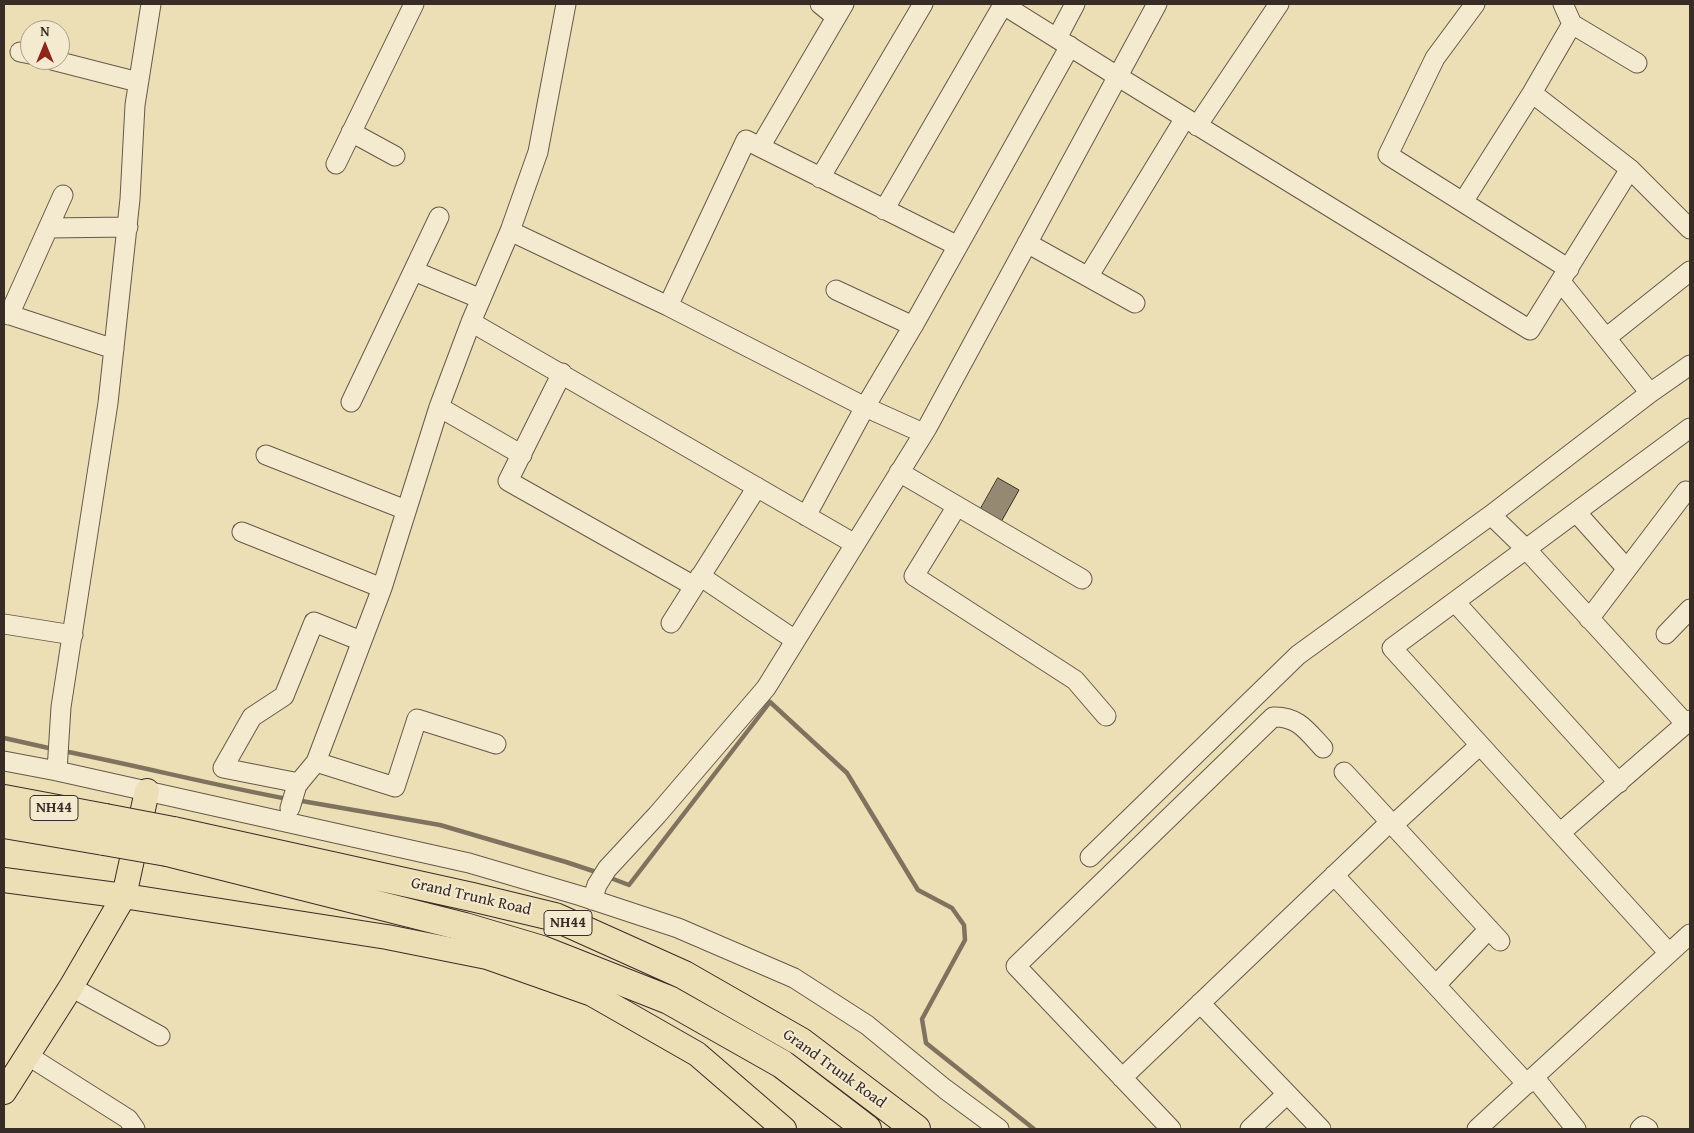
<!DOCTYPE html>
<html>
<head>
<meta charset="utf-8">
<style>
	body { margin:0 }
	#map { position:relative; width:1694px; height:1133px; overflow:hidden; background:#eddfb5; font-family:"Gentium Book Plus",serif }
	canvas { display:block }
	.frame { position:absolute; inset:0; border:5px solid #382c27; pointer-events:none }
	.north { position:absolute; left:20px; top:20px; width:50px; height:50px; box-sizing:border-box; background:#f3eacf; border:1px solid #a89e8c; border-radius:50%; rotate:0deg; font-size:14px; font-weight:700; line-height:20px; text-align:center; color:#382c27 }
	.north::after { content:''; display:block; margin:auto; width:18px; height:22px; background:#8f2418; clip-path:polygon(50% 0,100% 100%,50% 72%,0 100%) }
</style>
</head>
<body>
<div id="map">
<canvas width="1694" height="1133"></canvas>
<div class="frame"></div>
<div class="north">N</div>
</div>
<script>
const g = document.querySelector('canvas').getContext('2d');
g.lineJoin = 'round';
function stroke(path, color, width, dash) {
  g.strokeStyle = color;
  g.lineWidth = width;
  g.lineCap = dash ? 'butt' : 'round';
  g.setLineDash(dash || []);
  g.stroke(path);
}
function fillPath(path, color) {
  g.fillStyle = color;
  g.fill(path, 'evenodd');
}
function label(font, color, halo, rows, align = 'center') {
  g.font = font + ' "Gentium Book Plus",serif';
  g.lineWidth = 4;
  g.setLineDash([]);
  g.textBaseline = 'middle';
  g.strokeStyle = halo;
  g.fillStyle = color;
  for (const [text, x, y, turn = 0] of rows) {
    g.save();
    g.translate(x, y);
    g.rotate((+turn || 0) * Math.PI / 180);
    g.textAlign = isNaN(turn) ? turn : align;
    if (halo) g.strokeText(text, 0, 0);
    g.fillText(text, 0, 0);
    g.restore();
  }
}
const stream = new Path2D(`
	M4 738 53 749
	M63 751C139 766 213 785 288 799
	M296 800 440 825 566 862 599 873
	M608 877 629 885 770 702 847 773 918 890 952 908 964 925 965 940 922 1019 926 1043 1034 1129`);
const building = new Path2D(`
	M998 478 1019 490 1001 522 980 510Z`);
const minor = new Path2D(`
	M820 4 836 17
	M1002 4 1117 76 1530 330 1630 169
	M1475 4 1435 58 1388 155 1569 269
	M1563 4 1572 24
	M1057 38 1075 4
	M20 52 30 54
	M52 60 138 82
	M1532 93 1630 169 1690 229
	M1197 126 1279 4
	M351 132 395 156
	M760 147 844 4
	M336 164 414 4
	M820 178 923 4
	M1463 202 1532 93 1572 24 1637 63
	M884 210 1003 5
	M48 228 128 227
	M510 231 668 306 865 407 923 433
	M1027 243 1135 303
	M414 271 481 299
	M1088 277 1185 118
	M1561 282 1650 393
	M836 290 913 326
	M668 306 746 140 958 246
	M4 313 114 349
	M9 315 63 195
	M471 322 855 544
	M1606 338 1690 271
	M562 373 508 481 694 586
	M351 402 439 217
	M439 407 522 455
	M266 455 406 510
	M899 472 1082 579
	M957 506 914 576 1075 680 1106 716
	M1576 512 1627 569
	M1491 515 1526 549 1686 724
	M806 516 865 407 913 326 1070 46
	M242 532 382 588
	M700 576 795 640
	M1455 602 1619 783
	M1589 619 1686 491
	M671 623 757 487
	M4 624 73 635
	M1666 634 1690 609
	M4 761 57 771 469 863 581 896 678 928 794 978 867 1025 945 1089 999 1129
	M316 762 395 787 417 719 496 744
	M57 771 61 707 108 403 130 199 135 105 151 4
	M1344 772 1500 941
	M299 783 223 768 252 717 284 696 314 622 361 641
	M290 808 297 785 316 762 382 588 439 407 471 322 510 231 538 152 566 4
	M1393 825 1480 745
	M1560 833 1690 720
	M1090 857 1298 655 1491 515 1650 393 1690 365
	M1334 875 1527 1084
	M592 900 597 885 607 869 657 815 766 688 927 428 1157 4
	M1669 953 1392 648 1690 428
	M1436 985 1489 929
	M71 987 160 1036
	M1200 1003 1321 1129
	M27 1055 128 1119 135 1129
	M1534 1077 1576 1129
	M1122 1078 1390 822
	M1171 1129 1016 966 1273 717C1298 716 1307 731 1323 748
	M1250 1129 1287 1094
	M1477 1129 1690 934
	M1640 1129 1643 1126 1648 1129`);
const major = new Path2D(`
	M4 880 124 896 387 937 487 957 592 994 697 1054 784 1129
	M4 1092 71 987 124 896 147 791`);
const highway = new Path2D(`
	M4 799 105 818
	M4 824 104 841
	M173 831 472 897 555 917 684 975 801 1042 916 1129
	M167 852 465 927 542 950 669 1000 782 1064 867 1129`);
const highwayBridge = new Path2D(`
	M105 818 173 831
	M104 841 167 852`);
const shields = [
	[54,808,48],
	[568,923,48]
];
const shieldNames = [
	["NH44",54,808],
	["NH44",568,923]
];
const streetNames = [
	["Grand Trunk Road",471,897,13],
	["Grand Trunk Road",834,1069,36]
];
stroke(stream, '#7f735f', 4.5);
fillPath(building, '#968971');
stroke(building, '#382c27', 1);
stroke(minor, '#65594a', 21);
stroke(major, '#382c27', 26);
stroke(highway, '#382c27', 30);
stroke(minor, '#f3eacf', 19);
stroke(major, '#eddfb5', 24);
stroke(highway, '#eddfb5', 28);
stroke(highwayBridge, '#382c27', 30, []);
stroke(highwayBridge, '#eddfb5', 28);
for (const [x, y, w] of shields) {
  const box = new Path2D();
  box.roundRect(x - w / 2, y - 12.5, w, 25, 4);
  g.fillStyle = '#f3eacf';
  g.fill(box);
  stroke(box, '#382c27', 1);
}
label('bold 15px', '#382c27', null, shieldNames);
label('16px', '#382c27', '#f3eacf', streetNames);
</script>
</body>
</html>
